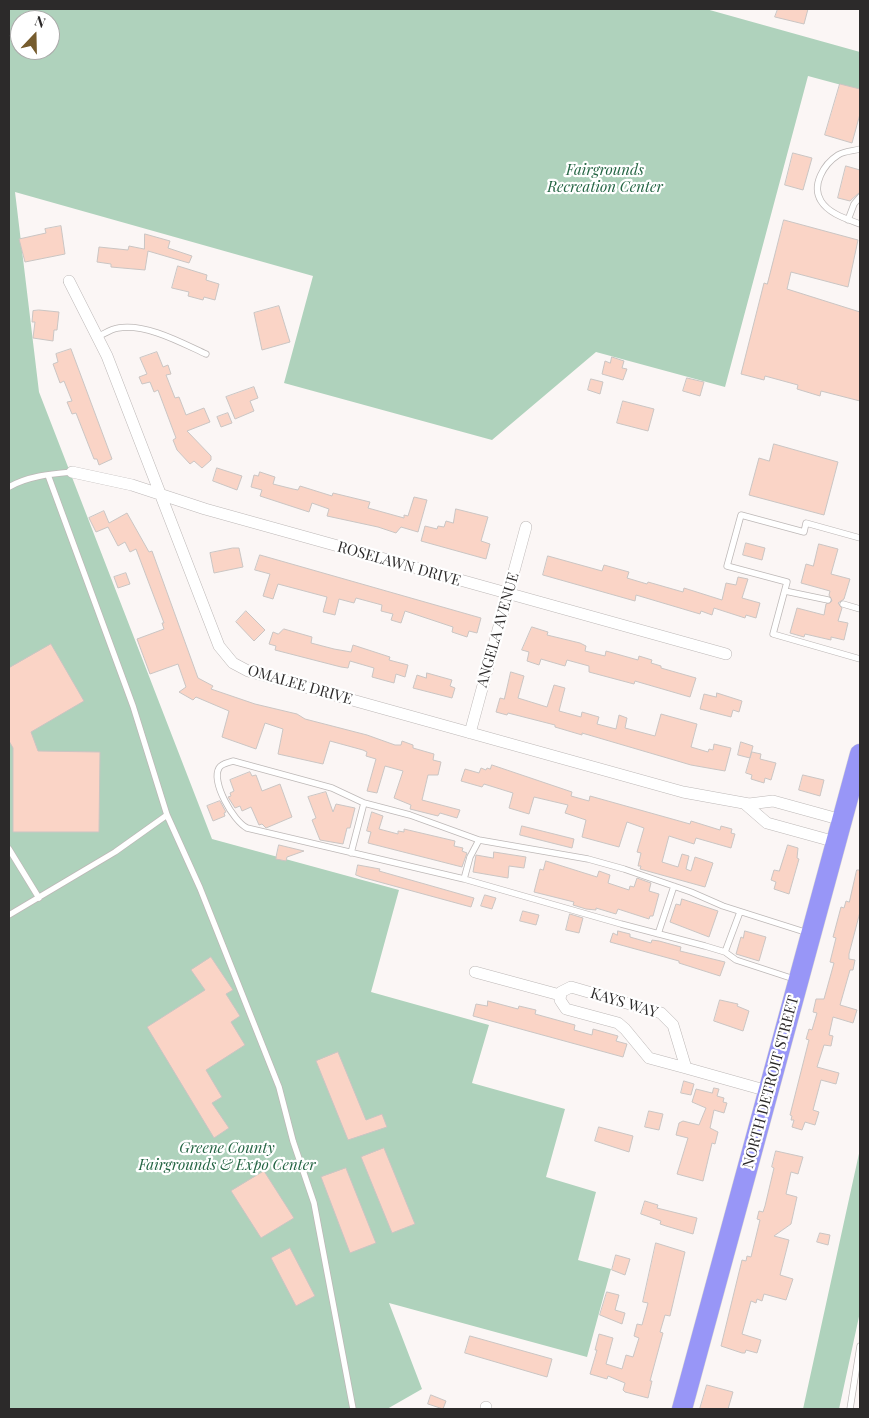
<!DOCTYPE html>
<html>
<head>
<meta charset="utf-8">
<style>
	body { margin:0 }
	#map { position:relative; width:869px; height:1418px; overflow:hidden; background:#fbf6f5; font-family:"Playfair Display",serif }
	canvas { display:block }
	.frame { position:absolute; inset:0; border:10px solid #2c2a2a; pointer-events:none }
	.north { position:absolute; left:10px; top:10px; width:50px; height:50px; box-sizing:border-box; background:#fff; border:1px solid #abaaaa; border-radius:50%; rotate:21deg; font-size:14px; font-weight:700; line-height:20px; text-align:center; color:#2c2a2a }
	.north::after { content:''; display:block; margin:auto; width:18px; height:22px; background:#765c2e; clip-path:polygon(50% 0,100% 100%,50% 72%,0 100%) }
</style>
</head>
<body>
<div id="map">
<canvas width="869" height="1418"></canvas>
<div class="frame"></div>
<div class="north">N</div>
</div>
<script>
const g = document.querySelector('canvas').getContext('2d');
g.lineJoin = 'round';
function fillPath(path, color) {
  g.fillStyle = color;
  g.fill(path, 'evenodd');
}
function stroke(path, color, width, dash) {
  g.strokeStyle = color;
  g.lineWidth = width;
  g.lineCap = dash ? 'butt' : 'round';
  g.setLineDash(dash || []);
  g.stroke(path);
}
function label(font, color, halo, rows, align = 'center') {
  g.font = font + ' "Playfair Display",serif';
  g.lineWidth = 4.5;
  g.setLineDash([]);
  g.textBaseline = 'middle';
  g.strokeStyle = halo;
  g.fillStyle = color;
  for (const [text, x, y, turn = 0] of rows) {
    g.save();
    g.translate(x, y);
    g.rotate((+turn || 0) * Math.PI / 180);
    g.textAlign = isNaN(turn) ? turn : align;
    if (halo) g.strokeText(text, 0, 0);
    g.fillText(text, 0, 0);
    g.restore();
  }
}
const green = new Path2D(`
	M9 9H706L860 52V90L808 76 725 387 596 352 492 440 284 383 313 276 15 192 39 392 212 839 399 890 371 992 489 1025 472 1083 565 1109 546 1177 596 1192 578 1260 611 1269 587 1357 389 1303 422 1389 387 1409H9ZM20 20H50V50H20Z
	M860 1149V1312L839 1409H803Z`);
const building = new Path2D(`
	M778 9H808L804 24 775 17Z
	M840 84 860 89V114L852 143 825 135Z
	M793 153 812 158 803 190 785 185Z
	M846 166 860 170V192L850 201 838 198Z
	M784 220 858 240 848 287 791 272 787 289 860 312V401L821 391 820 396 797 389 798 385 765 376 764 380 741 374 764 283 767 284Z
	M61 226 65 254 25 262 19 239 46 233 45 229Z
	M145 234 170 241 168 248 192 256 189 263 148 251 145 270 111 267V264L97 262 99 247 128 250 129 246 144 249Z
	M178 266 207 275 206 280 219 284 215 300 204 297 203 300 188 296 189 292 172 288Z
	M279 306 290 342 262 350 254 313Z
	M39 310 59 312 57 330H54L53 341 33 338 35 322H32L33 311Z
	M71 349 112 459 99 465 97 459H94L76 413 72 414 67 402 72 401 64 381 60 383 53 364 58 362 56 354Z
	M157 352 163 367 168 365 171 374 166 375 175 398 179 397 186 415 204 408 210 422 187 431 211 456V460L202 468 194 461 190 464 177 450 173 440 176 438 158 390 154 392 150 382 142 384 139 377 147 374 140 358Z
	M612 357 624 361 622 368 627 369 623 380 602 374 605 361 610 363Z
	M687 378 704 382 700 396 683 391Z
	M591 379 603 382 600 394 588 390Z
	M254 387 258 398 250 401 254 411 235 419 226 397Z
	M623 401 654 409 648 431 617 423Z
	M228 413 232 423 221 427 217 417Z
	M774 444 838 462 824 515 749 495 759 458 769 461Z
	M217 468 242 476 237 490 213 481Z
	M260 472 275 477 273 484 293 489 298 490 300 486 332 496 333 493 370 502 368 508 404 518V515L408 516 414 497 427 500 418 532 401 527 396 533 378 527 327 516 329 509 312 503 309 512 260 496 262 490 251 487 254 475 258 476Z
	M456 509 488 517 481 541 490 544 486 559 421 541 425 526 437 529 438 526 444 527 446 521 453 523Z
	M104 511 109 523 127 513 149 552 152 551 198 678 213 686 211 689 255 704 297 714 305 719 367 735 395 745H401L402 741 413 745V748L434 754 433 760 441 762 438 775H428L422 800 460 810 457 818 440 813 438 816 410 809 411 805 394 798 403 771 385 766 377 793 367 791 376 759 366 756 367 752 363 750 330 741 323 764 278 754 283 729 265 723 256 749 222 737 229 711 196 697 193 700 179 692 186 687 178 664 150 674 137 639 164 629 162 623H164L136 549 130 552 125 542 118 546 108 527 96 532 89 518Z
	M746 543 765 548 762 560 743 555Z
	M819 544 838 549 831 574 850 579 844 599 838 603 842 608 838 621 848 623 844 640 831 637V640L805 634 804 637 790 633 797 608 824 615 826 604 832 601 829 595 830 591 801 583 806 564 813 566Z
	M233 548H239L243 567 214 573 210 553Z
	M260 555 481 618 477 633 469 631 467 637 452 632 453 627 405 611 401 623 391 620 393 614 381 611 382 605 356 598 354 603 339 599 335 615 323 612 327 597 278 584 273 599 263 596 270 574 255 570Z
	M548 556 602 571 604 565 629 572 627 578 647 584 648 582 683 592 684 588 722 600 726 583 736 585 738 577 748 579 742 598 760 603 756 618 746 615 745 618 714 608 712 615 701 611 700 614 636 595 635 601 543 575Z
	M126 573 130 584 118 588 114 577Z
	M246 611 265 630 254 641 236 622Z
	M532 627 548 632 547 635 580 643 586 646 585 651 605 656 606 651 638 660 639 656 652 660 651 663 661 666V668L696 678 690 697 635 681 634 684 589 672V666L567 660 565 666 541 659 539 665 527 661 529 652 522 650Z
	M284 629 312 637 311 643 334 649 351 652 353 645 390 657 389 660 408 665 405 677 396 674 394 683 372 677 374 668 350 661 348 668 341 667 275 650 276 646 269 644 273 632 278 634Z
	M51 644 84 701 31 732 38 751 100 752 99 832H13V748L9 741V668Z
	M511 672 524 676 518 698 547 707 554 685 565 688 559 711 581 717 582 712 599 717 597 724 616 729 619 715 627 718 625 728 655 736 661 714 697 724 691 747 708 752 709 749 713 750 714 744 731 748 725 771 691 765 582 733V735L555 727V725L508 713 507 715 496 712 500 698 504 699Z
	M427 673 452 680 450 686 455 688 452 698 413 688 417 675 426 678Z
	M717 693 742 701 739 712 733 710 731 717 700 709 704 694 716 697Z
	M741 742 753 746 750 758 738 755Z
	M752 752 761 754 760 759 776 763 771 780 765 778 764 783 751 779 752 775 746 773Z
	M492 765 572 792 571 796 589 801 590 796 690 824 691 821 720 830 721 826 732 829 731 833 735 834 731 848 696 838 694 844 669 836 662 862 678 867 682 854 689 856 686 869 691 871 695 857 713 863 705 887 640 869 641 866H638L641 853 637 852 644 828 627 822 619 847 582 837 586 820 565 813 568 805 534 797 529 814 509 808 513 793 484 784 482 787 461 781 465 769 479 773 481 768 486 770 487 768 490 769Z
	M250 772 252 776 256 775 262 791 280 784 292 817 266 828 262 824 259 825 251 807 242 811 240 806 235 808 228 797 231 796 230 793 234 791 230 780Z
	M803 775 824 780 820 796 799 790Z
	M326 792 333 812 336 804 355 808 350 828H347L343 844 320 840 312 820 316 818 308 797Z
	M220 801 226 812 224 813 225 816 213 821 207 806Z
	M372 812 383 816 379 829 398 834V831L404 832V829L455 841 454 846 463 848 462 851 467 853 462 867 368 843 371 832 367 831Z
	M522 826 574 839 572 848 520 835Z
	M279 845 304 851 287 857 286 861 276 859Z
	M788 845 798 848 797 858 799 859 789 894 774 889 776 882 771 880 774 870 779 871Z
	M494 852 526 857 524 868 509 866 508 878 473 872 476 855 493 858Z
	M546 861 597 877 599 871 610 875 608 883 629 890 630 886 634 887 637 878 651 883 649 891 659 894 653 916H650L649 919 618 909 616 914 596 908V910L586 909 573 905 574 902 534 892 540 869 543 870Z
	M358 865 380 869 379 871 474 898 471 907 361 877 356 875Z
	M857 870H860V912L849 954V959L855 960 853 970H850L840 1005 857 1010 853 1023 833 1017 829 1035 833 1036 831 1046 824 1045 817 1067 839 1073 836 1084 821 1080 813 1110 819 1112 815 1125 805 1122 802 1130 792 1127 794 1120H791L792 1116 790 1115 809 1040 806 1039 809 1029 812 1030 817 1013 813 1012 816 999H824L834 963 830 962 836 938 833 937 841 907 844 908 846 901 849 902Z
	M485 895 496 898 492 909 481 906Z
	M682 899 718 911 709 937 670 922 676 904 680 905Z
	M523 911 539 915 536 925 520 921Z
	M570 914 583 918 579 933 566 930Z
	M618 931 630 934V937L651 943 652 940 659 941 681 947 680 951 725 962 720 976 679 963V961L610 942 613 933 617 935Z
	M745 931 766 937 759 961 736 954 741 937 743 938Z
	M211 957 233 990 226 994 240 1016 231 1022 245 1045 206 1070 222 1097 212 1103 229 1128 214 1138 147 1027 205 990 191 970Z
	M720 1000 738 1004 737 1006 749 1011 743 1031 714 1021Z
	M488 1001 518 1009 519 1006 536 1010 535 1014 575 1025 574 1030 592 1035 593 1029 618 1036 616 1041 627 1044 623 1057 473 1016 476 1004 487 1006Z
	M338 1052 366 1120 382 1114 387 1127 348 1140 316 1061Z
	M684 1081 694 1084 691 1095 681 1093Z
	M714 1088 719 1089 717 1096 724 1098 723 1102 727 1103 724 1113 714 1110 710 1128 718 1132 715 1144 712 1143 703 1181 677 1174 688 1138 676 1135 679 1123 683 1121 699 1125 706 1108 692 1102 696 1089 712 1093Z
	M649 1111 663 1114 659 1130 645 1127Z
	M599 1127 633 1136 629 1152 595 1141Z
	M384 1148 415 1224 392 1233 361 1157Z
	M776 1151 803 1157 798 1174 791 1172 786 1194 797 1197 791 1224 774 1236 789 1240 780 1275 793 1279 786 1300 764 1294 762 1301 757 1299 756 1303 751 1301 742 1334 761 1340 757 1353 746 1350 745 1353H742L721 1346 742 1260 746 1261 747 1256 751 1257 760 1220 757 1219 759 1211 763 1212 765 1206 774 1168 772 1167Z
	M346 1168 376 1243 350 1253 321 1177Z
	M264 1171 294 1218 261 1238 231 1191Z
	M645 1201 658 1205 657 1208 697 1218 693 1234 666 1226 660 1224 661 1221 641 1214Z
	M820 1233 830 1235 828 1245 817 1242Z
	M656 1243 685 1252 670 1316 665 1315 660 1332 663 1333 650 1381H652L648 1398 625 1392 623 1390 625 1383 608 1376 607 1379 590 1374 597 1350H595L599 1334 613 1338 606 1364 622 1369 626 1355 633 1357 639 1338 634 1336 637 1324 642 1325 648 1303 643 1302Z
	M290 1248 315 1296 296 1306 271 1258Z
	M616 1255 630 1259 625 1275 612 1270Z
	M607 1292 619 1295 615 1310 625 1313 622 1324 600 1315Z
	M470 1336 552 1359 547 1377 465 1353Z
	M707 1385 733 1392 728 1409H700Z
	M431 1395 446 1401 443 1409 428 1404Z`);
const service = new Path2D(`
	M860 149C853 151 844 151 838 155 824 164 811 185 821 201 829 214 847 219 860 224
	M848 220 854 204 860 197
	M97 337C104 334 111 329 118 328 146 323 182 343 206 354
	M48 475 133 706 167 815 200 888 279 1087 293 1141 314 1203 353 1409
	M9 487C28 476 51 474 72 472
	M860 538 806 523 804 532 741 515 727 566 787 582 773 634 860 659
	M785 591 828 600
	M843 604 860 609
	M9 849 39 898
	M351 853 364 803
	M464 879 470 857 479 840
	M9 915 115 852 167 815
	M658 934 674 886
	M725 952 740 912
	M794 979 736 960 725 952 705 946 621 924 464 879 247 828C233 821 211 782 219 768 222 763 228 763 233 761L332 788 364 803 410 815 479 840 588 859 624 869 691 892 723 906 808 933
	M850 1409 860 1346`);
const minor = new Path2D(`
	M69 281 107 356 219 646 233 663 248 671 683 792 749 804 773 801 842 820
	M72 472 132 485 205 509 726 654
	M470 733 526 527
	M744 803 767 823 836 842
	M475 972 560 995
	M686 1068 649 1058 625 1029 618 1023 566 1009 560 1000 561 992 571 987 661 1013 673 1025 686 1068 768 1091
	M486 1409V1407`);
const trunk = new Path2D(`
	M682 1409 860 754`);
const parkNames = [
	["Fairgrounds",605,170],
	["Recreation Center",605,187],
	["Greene County",227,1148],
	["Fairgrounds & Expo Center",227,1165]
];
const streetNames = [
	["ROSELAWN DRIVE",399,564,16],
	["ANGELA AVENUE",498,630,-74],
	["OMALEE DRIVE",300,685,16],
	["KAYS WAY",624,1003,17],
	["NORTH DETROIT STREET",771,1082,-75]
];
fillPath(green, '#afd2bc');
fillPath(building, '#fad4c6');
stroke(building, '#cac5c3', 1);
stroke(service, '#bdb8b7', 7);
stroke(minor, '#bdb8b7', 12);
stroke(trunk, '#d5d4d4', 21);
stroke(service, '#fff', 5.5);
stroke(minor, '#fff', 11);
stroke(trunk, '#9896f7', 20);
label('italic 15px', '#236442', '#fff', parkNames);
label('15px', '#2c2a2a', '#fff', streetNames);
</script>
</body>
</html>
